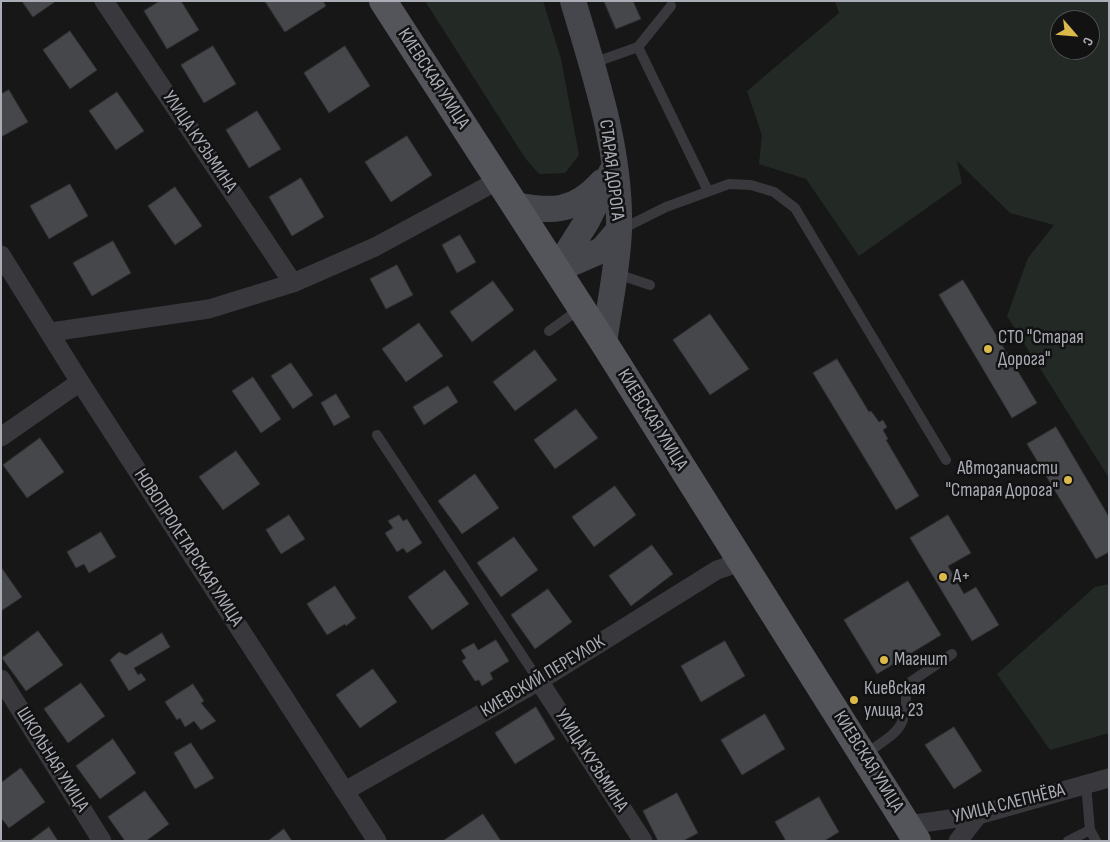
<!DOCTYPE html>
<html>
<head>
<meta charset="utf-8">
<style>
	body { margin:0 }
	#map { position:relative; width:1110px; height:842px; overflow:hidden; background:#171718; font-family:"Sofia Sans Condensed",sans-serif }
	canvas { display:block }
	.frame { position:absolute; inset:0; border:2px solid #aaadb6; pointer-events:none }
	.north { position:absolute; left:1050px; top:10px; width:50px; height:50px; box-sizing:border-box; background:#121213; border:1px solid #4f5054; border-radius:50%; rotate:117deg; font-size:14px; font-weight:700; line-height:20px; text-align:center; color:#aaadb6 }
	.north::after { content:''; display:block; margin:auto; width:18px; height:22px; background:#dcb94b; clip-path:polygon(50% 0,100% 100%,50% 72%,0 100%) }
</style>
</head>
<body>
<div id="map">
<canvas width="1110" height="842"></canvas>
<div class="frame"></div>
<div class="north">С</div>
</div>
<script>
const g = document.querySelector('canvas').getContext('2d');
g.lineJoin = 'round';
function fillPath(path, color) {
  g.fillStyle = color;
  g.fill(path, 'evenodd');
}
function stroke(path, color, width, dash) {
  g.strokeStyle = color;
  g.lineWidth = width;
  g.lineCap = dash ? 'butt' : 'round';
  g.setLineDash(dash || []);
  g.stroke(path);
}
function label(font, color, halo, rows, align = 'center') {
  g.font = font + ' "Sofia Sans Condensed",sans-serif';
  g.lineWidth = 5;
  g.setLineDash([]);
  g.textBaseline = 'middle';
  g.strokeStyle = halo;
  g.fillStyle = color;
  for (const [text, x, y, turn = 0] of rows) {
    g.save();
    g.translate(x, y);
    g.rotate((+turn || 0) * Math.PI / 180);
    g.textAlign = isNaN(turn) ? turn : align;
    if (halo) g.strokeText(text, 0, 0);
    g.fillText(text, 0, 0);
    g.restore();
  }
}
const green = new Path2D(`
	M425 1H543L561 59 579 155 565 173 539 174 525 158Z
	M835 1H1109V478L1007 316 1028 258 1054 225 1010 213 957 161 962 183 859 256 806 179 759 164 762 135 747 91 839 13ZM1060 20H1090V50H1060Z
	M1109 584V733L1050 750 997 674 1095 587Z`);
const building = new Path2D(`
	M22 1H56L33 17Z
	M160 1H181L199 30 167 49 144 11Z
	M265 1H323L326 6 285 32Z
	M604 1H633L641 19 616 29Z
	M70 31 97 70 70 89 43 50Z
	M213 46 236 84 204 103 181 65Z
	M345 46 370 86 329 113 304 73Z
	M9 90 28 122 1 137V94Z
	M117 92 144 131 116 150 89 111Z
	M257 111 281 149 249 168 226 130Z
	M407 136 432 175 391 202 365 162Z
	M301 178 324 217 292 236 269 197Z
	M70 184 88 216 49 239 30 206Z
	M175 187 202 226 175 245 148 206Z
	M460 235 476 262 457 273 442 245Z
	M113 241 131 273 92 296 73 263Z
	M397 265 413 295 386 309 370 279Z
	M963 280 1037 403 1012 418 939 295Z
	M493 281 514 310 472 342 450 312Z
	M710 314 749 369 710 395 673 340Z
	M419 323 443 356 406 382 382 349Z
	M535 350 557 380 515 411 493 382Z
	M837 359 869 412 871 411 879 422 883 420 887 427 883 430 888 439 886 440 919 496 896 510 813 373Z
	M291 363 313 395 293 409 271 376Z
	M253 377 281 419 261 433 232 391Z
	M448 386 458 402 424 425 413 407Z
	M336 394 350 417 334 426 321 403Z
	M576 409 598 438 555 469 534 440Z
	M1056 427 1109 517V552L1096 559 1027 444Z
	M40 438 64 472 27 498 3 465Z
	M236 451 260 484 223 510 199 477Z
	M475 474 499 508 462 534 438 501Z
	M615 486 636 515 594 547 572 517Z
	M289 515 305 539 281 554 266 530Z
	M399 515 403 521 407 519 422 543 407 553 403 548 397 552 385 533 393 528 388 521Z
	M948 515 971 553 948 566 964 594 976 587 999 625 972 641 910 538Z
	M101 532 116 557 89 573 84 564 76 568 67 552Z
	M514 537 538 570 501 597 477 563Z
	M652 545 673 574 631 606 609 576Z
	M1 567 22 597 1 611Z
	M445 570 469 604 432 630 408 597Z
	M908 581 941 635 877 674 844 620Z
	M335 586 356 618 346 626 345 624 327 635 307 604Z
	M548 589 572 622 535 649 511 615Z
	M38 631 63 665 26 691 2 658Z
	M162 633 170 647 134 668 138 675 141 673 146 680 129 691 110 660 119 652 126 655Z
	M496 640 509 661 490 673 493 679 482 686 479 680 475 681 462 661 466 658 461 650 474 643 478 650Z
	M725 641 745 676 701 702 681 666Z
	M373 669 397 702 360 728 336 695Z
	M81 683 105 716 68 743 44 709Z
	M193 684 204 701 201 703 216 721 201 730 194 721 185 727 180 718 177 720 165 702Z
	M536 707 555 739 515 764 495 733Z
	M765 714 785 749 742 775 721 740Z
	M954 727 982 771 954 789 925 745Z
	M113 739 136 773 100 799 76 766Z
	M191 743 214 778 195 789 174 753Z
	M21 768 45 802 9 828 1 818V783Z
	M145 791 169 824 146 841H125L108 817Z
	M677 793 698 833 683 841H658L643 811Z
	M819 797 839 832 824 841H786L775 822Z
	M483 814 501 841H443Z
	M49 827 58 841H30Z
	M284 829 292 841H268Z`);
const lane = new Path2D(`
	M638 47 708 191
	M593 63 638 47 671 6
	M620 230 666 207 729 184 751 185 774 192 795 208 946 460
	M617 274 650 285
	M549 331 581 308
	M377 435 539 681
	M864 755C899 730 908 730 906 685L952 654
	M1086 784 1090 830
	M1068 841 1090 830 1096 841`);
const street = new Path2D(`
	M104 1 293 283
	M1 255 80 382 377 841
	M51 332 209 309 293 283 375 247 497 181
	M1 437 80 382
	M1 679 102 841
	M539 681 643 841
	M345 791 539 681 717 570 741 562
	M908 825 978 815 1109 778
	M958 841 978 815`);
const secondary = new Path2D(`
	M573 1C595 75 621 151 619 229 618 267 609 306 604 343
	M514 205C552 212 574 213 602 182
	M556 270 587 221 614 167
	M556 270 602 250 619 230`);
const primary = new Path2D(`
	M383 1 604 343 917 841`);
const markers = [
	[988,349,5,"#dcb94b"],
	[1068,480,5,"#dcb94b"],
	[943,577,5,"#dcb94b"],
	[884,660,5,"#dcb94b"],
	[854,700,5,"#dcb94b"]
];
const streetNames = [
	["КИЕВСКАЯ УЛИЦА",433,79,57],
	["УЛИЦА КУЗЬМИНА",199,142,56],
	["СТАРАЯ ДОРОГА",611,170,83],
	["КИЕВСКАЯ УЛИЦА",652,420,58],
	["НОВОПРОЛЕТАРСКАЯ УЛИЦА",188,548,57],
	["КИЕВСКИЙ ПЕРЕУЛОК",543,677,-31],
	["ШКОЛЬНАЯ УЛИЦА",52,760,58],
	["УЛИЦА КУЗЬМИНА",591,761,57],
	["КИЕВСКАЯ УЛИЦА",868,762,58],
	["УЛИЦА СЛЕПНЁВА",1009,804,-14]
];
const poiNames = [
	["СТО \"Старая",998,338],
	["Дорога\"",998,360],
	["Автозапчасти",1058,469,"right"],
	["\"Старая Дорога\"",1058,491,"right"],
	["А+",953,577],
	["Магнит",894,660],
	["Киевская",864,689],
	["улица, 23",864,711]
];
fillPath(green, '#232a25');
fillPath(building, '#46474a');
stroke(building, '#313134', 1);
stroke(lane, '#38383d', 10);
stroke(street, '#38383d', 19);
stroke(secondary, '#46474c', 26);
stroke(primary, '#54555b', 28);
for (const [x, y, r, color] of markers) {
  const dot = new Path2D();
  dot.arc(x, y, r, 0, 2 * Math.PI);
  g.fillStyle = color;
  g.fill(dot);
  stroke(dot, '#121213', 2);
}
label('19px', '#aaadb6', '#121213', streetNames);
label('19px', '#aaadb6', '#121213', poiNames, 'left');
</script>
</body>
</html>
